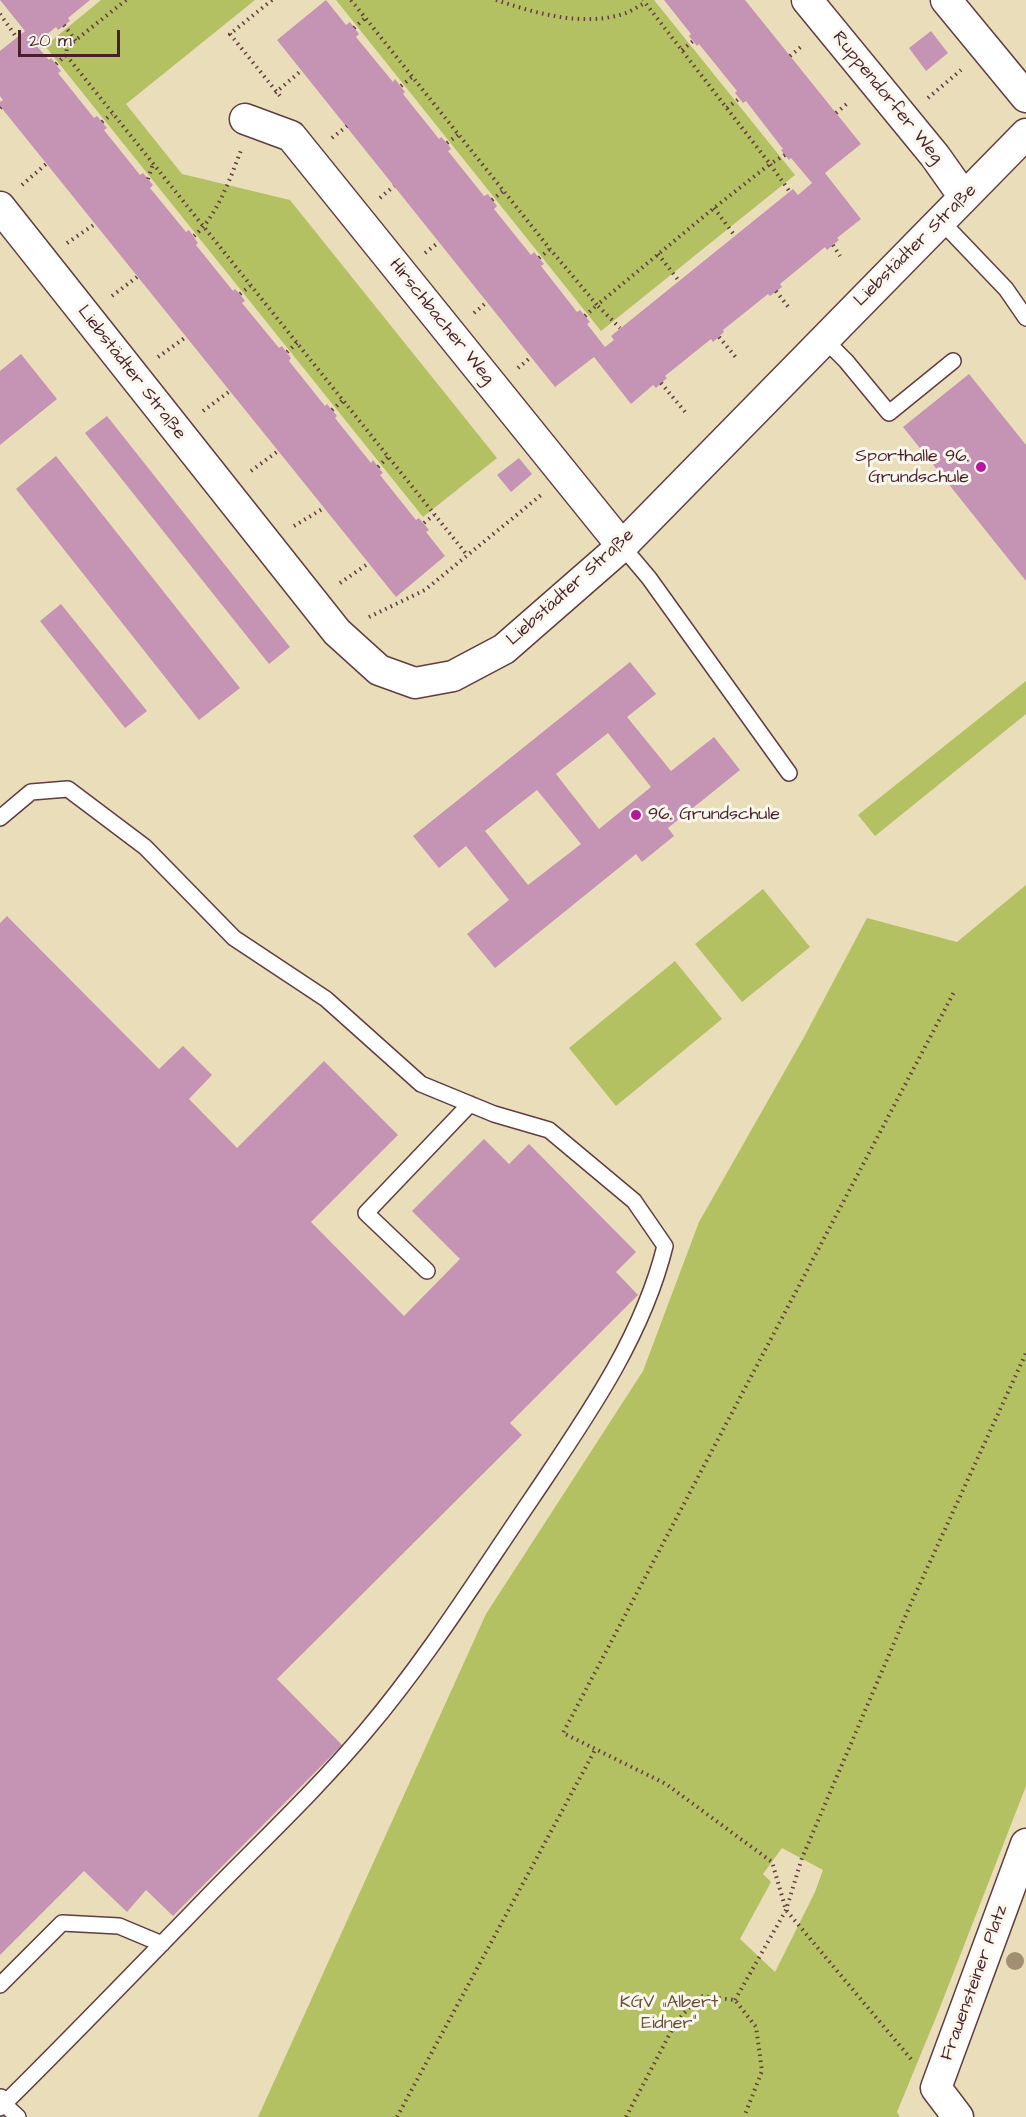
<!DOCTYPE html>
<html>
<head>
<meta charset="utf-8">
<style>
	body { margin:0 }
	#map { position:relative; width:1026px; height:2117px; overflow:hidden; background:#e9deb9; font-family:"Architects Daughter",sans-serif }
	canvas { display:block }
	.scale { position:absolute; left:18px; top:30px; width:102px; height:27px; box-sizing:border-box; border:3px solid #4a1f2b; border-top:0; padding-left:8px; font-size:18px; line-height:21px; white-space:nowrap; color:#4a1f2b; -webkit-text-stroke:4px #fbf7ec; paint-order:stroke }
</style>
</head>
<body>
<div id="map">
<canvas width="1026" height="2117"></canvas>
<div class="scale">20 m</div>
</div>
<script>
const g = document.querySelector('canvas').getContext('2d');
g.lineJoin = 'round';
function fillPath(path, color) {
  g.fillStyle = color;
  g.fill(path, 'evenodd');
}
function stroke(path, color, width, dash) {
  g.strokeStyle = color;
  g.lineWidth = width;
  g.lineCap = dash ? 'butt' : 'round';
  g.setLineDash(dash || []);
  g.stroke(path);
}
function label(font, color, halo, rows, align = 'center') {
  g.font = font + ' "Architects Daughter",sans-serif';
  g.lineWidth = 6;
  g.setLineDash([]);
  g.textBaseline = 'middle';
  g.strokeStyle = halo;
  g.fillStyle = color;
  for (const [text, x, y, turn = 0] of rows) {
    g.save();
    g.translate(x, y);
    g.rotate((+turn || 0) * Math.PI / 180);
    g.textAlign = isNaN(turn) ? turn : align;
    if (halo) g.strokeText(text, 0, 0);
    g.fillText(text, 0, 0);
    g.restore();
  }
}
const green = new Path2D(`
	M101 0H255L126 104 182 174 290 200 497 458 423 517 45 46Z
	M336 0H654L795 175 601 331Z
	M1026 681V714L875 836 858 815Z
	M1026 885V1786L937 2015 897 2112 900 2117H258L486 1614 643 1371 699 1222 803 1039 867 918 957 942ZM782 1848 823 1870 815 1892 775 1972 740 1939 771 1882 763 1874Z
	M763 889 810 947 742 1002 695 944Z
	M675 961 722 1019 616 1106 569 1048Z`);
const building = new Path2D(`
	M0 0H90L68 18 70 21 58 30 56 27 35 44 49 60 51 58 61 71 58 73 94 118 97 116 107 128 104 130 140 175 143 173 153 185 150 188 186 232 189 230 198 243 196 245 233 291 235 289 240 294 245 301 242 303 279 348 282 346 291 358 289 361 325 406 327 404 337 416 335 418 371 463 373 460 378 467 383 473 380 475 416 520 419 518 429 530 426 532 445 556 396 597 0 106V102L3 100 0 96V51L25 31Z
	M326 0 346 25 350 22 359 34 356 37 393 82 395 79 405 92 403 94 439 139 441 137 447 143 451 149 448 151 484 196 488 194 497 206 494 209 531 255 534 252 544 264 541 266 577 312 580 310 590 322 587 324 605 347 614 340 611 336 793 189 798 195 812 183 791 158 789 160 781 150 783 149 746 101 743 103 735 93 737 91 699 44 697 46 689 36 691 34 664 0H745L861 144 825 173 861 219 837 238 839 240 827 250 825 247 780 284 782 287 770 296 768 294 723 330 724 332 713 342 711 339 665 376 667 378 656 388 653 385 631 404 594 357 555 387 277 40Z
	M931 31 948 53 926 71 909 48Z
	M21 354 57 399 0 445V371Z
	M969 374 1026 445V581L903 427Z
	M107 416 290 647 269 664 85 433Z
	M56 456 240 688 199 720 16 489Z
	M519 458 532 474 511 492 497 475Z
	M61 604 147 711 125 728 40 621Z
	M630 662 656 694 627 717 671 771 714 737 740 770 668 828 674 836 642 862 636 854 495 968 467 934 509 900 466 846 439 868 413 836ZM608 733 651 787 599 829 556 774ZM537 790 581 844 528 885 485 831Z
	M7 916 159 1069 183 1046 212 1075 189 1099 237 1148 324 1061 398 1135 311 1222 404 1316 460 1259 412 1211 484 1139 509 1164 529 1144 636 1252 616 1272 638 1295 510 1423 522 1435 277 1679 342 1745 173 1916 146 1890 127 1912 84 1871 0 1955V923Z`);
const path = new Path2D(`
	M126 0 67 47 66 55 467 555
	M272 0 230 34 280 96
	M351 0 550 249 597 305 714 208 770 164 643 0
	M496 0C535 13 579 26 620 15 629 13 637 7 645 3
	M0 14 17 38
	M64 25 76 41
	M354 28 365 18
	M682 50 693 41
	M790 56 803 45
	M56 64 66 55
	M401 86 412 77
	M275 93 302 70
	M928 98 961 70
	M0 108 1 107
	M727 108 740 98
	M836 113 849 102
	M102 122 112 114
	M332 138 347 126
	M447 143 458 135
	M785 155 770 164 790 192
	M148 179 153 164
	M22 185 46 164
	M380 198 394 186
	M492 200 503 191
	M714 208 735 236
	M194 236C216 218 231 177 241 150
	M67 243 95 224
	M833 245 840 256
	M425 253 439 242
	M658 254 679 281
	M539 258 550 249
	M776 291 789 308
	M240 294 250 286
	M112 296 137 277
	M474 313 487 302
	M585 316 597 305 620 328
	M719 337 738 360
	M287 352 297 343
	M158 357 186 337
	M518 368 531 357
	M661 383 686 413
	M332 410 342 401
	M203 411 230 391
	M378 467 388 457
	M251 471 278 451
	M424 523 434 515
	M294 526 324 508
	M340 583 369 563
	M369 617 425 590 541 495
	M735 2000 786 1910 802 1858 912 1601 1026 1353
	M911 2059 786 1910 772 1862 666 1784 563 1733 954 992
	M397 2117 596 1748
	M626 2117 676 2022 700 1996 735 2000 756 2027 762 2071 744 2117`);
const lane = new Path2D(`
	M940 220 1006 289 1026 318
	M824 339 846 361 889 413 953 361
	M622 546 649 578 789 773
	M0 818 31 792 68 789 145 847 234 938 326 999 421 1084 494 1114 549 1130 634 1201 665 1246C642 1339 585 1419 532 1498 478 1577 427 1659 365 1732 318 1788 264 1839 213 1891 142 1964 72 2037 0 2108
	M427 1271 366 1213 470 1104
	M0 1985 62 1923 119 1926 162 1944
	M1 2097 4 2104 18 2117`);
const street = new Path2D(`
	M807 0 935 156 964 197
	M946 0 1026 97
	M245 119 291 136 622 546
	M0 207 337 632 379 670 415 683 453 676 504 649 622 546 1026 134
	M958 2117 936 2088 1026 1844`);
const trees = [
	[1015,1961]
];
const markers = [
	[981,467,6,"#b5179e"],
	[636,815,6,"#b5179e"]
];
const streetNames = [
	["Ruppendorfer Weg",887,98,51],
	["Liebstädter Straße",916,246,-45],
	["Hirschbacher Weg",441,322,51],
	["Liebstädter Straße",131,373,52],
	["Liebstädter Straße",571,588,-42],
	["Frauensteiner Platz",975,1983,-70]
];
const poiNames = [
	["Sporthalle 96.",969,457],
	["Grundschule",969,478],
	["96. Grundschule",648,815,"left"]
];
const parkNames = [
	["KGV „Albert",669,2003],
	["Eidner“",669,2024]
];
fillPath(green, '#b3c163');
fillPath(building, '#c594b5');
stroke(lane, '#623c40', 18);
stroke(street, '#623c40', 33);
stroke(path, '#623c40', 4, [1.5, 4.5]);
stroke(lane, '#fff', 15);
stroke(street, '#fff', 30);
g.fillStyle = '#a39074';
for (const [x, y] of trees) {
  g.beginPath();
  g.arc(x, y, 9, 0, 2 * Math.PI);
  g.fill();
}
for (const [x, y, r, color] of markers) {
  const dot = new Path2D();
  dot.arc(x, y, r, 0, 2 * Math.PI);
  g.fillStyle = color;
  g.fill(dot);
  stroke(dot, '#fbf7ec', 2);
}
label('18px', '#4a1f2b', '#fbf7ec', streetNames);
label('18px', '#4a1f2b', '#fbf7ec', poiNames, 'right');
label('18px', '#6a503c', '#fbf7ec', parkNames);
</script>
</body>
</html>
